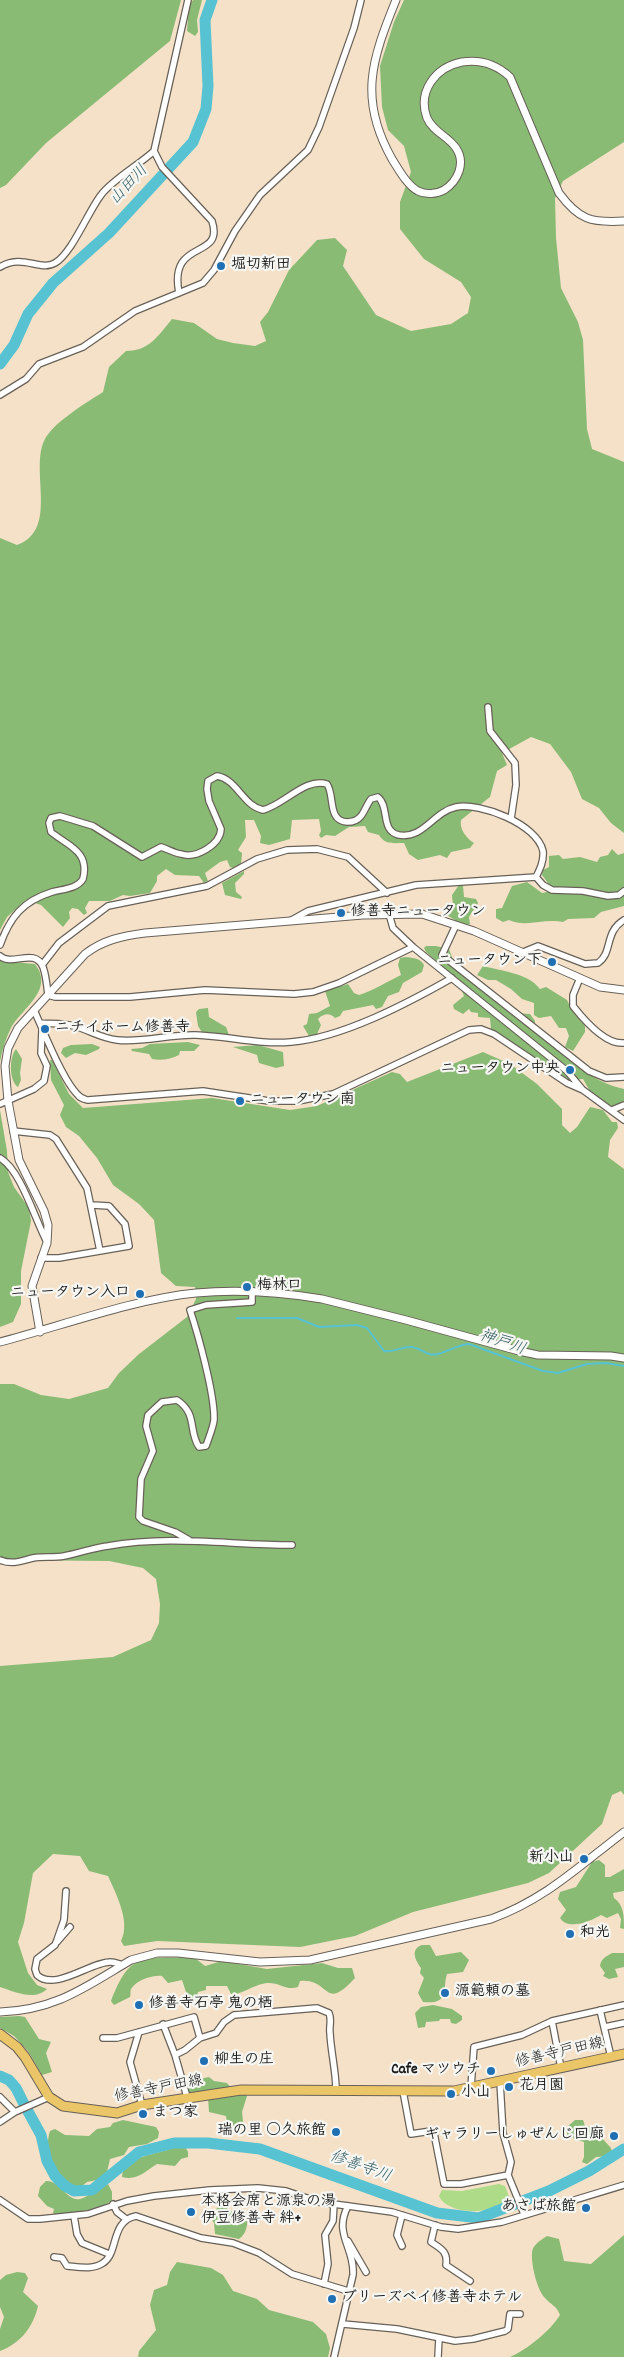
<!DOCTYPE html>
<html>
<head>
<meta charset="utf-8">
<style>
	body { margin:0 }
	canvas { display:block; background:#f4e1c8 }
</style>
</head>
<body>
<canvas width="624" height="2357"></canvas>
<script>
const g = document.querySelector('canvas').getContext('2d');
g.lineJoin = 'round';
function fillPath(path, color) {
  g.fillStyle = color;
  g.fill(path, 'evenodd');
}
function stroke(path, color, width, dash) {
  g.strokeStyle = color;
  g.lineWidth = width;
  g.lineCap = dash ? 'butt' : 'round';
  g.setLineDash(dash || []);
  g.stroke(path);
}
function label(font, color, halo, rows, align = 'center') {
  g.font = font + ' Dekko,"Klee One",sans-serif';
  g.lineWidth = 4.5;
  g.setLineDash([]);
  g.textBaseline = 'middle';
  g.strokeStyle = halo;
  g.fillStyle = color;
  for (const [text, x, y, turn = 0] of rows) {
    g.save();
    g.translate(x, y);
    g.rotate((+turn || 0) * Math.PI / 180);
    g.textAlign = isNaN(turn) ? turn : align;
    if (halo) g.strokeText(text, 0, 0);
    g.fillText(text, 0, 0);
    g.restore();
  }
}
const green = new Path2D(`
	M499 2184 505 2186 510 2199C502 2204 493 2209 484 2210 471 2213 445 2210 439 2196L442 2190 462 2191Z`);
const forest = new Path2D(`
	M0 0H181L170 41 46 143 6 185 0 188Z
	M193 0H202L197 20 198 32 195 36 187 31 189 6Z
	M404 0H624V142L563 181 555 198 556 238 561 288 578 322 583 340 587 429 592 449 624 462V833L611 823 599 808 582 799 571 772 550 744 531 737 502 753 507 765 497 771 490 797 461 820C459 829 467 839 474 843L470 848 451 852 447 858 440 855 418 860 409 854 404 843C393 843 385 845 379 835L368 832 365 826 349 827 335 836 326 835 321 838 319 835 321 831 319 819 292 820 290 839 269 845 260 843 261 836 254 820H245L246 837 238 850 242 853 241 865 236 869 230 867 227 860 220 862 205 873 208 881 204 883 199 876 175 875 166 869 157 876V881L150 893 130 896 123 895 110 901H89L85 908 87 913 84 915 78 909 72 908 69 912 70 918 63 927 41 905 26 900 7 917 0 930V538L17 545C59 530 30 472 44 441 52 423 86 403 103 392L109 367 126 351C149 351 158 336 172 319L194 323 217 339 233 343 255 346 266 341 260 322 268 312 289 270 317 240 335 238 347 250 343 266 376 315 411 331 451 324 468 313 471 297 461 282 424 259 400 229V202L411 172 404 146 388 130 382 107 380 66 394 22Z
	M612 849 618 855 624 853V906L601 912 594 918 568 919 563 922C544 918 526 928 509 920L503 922 496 918V909L502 908 512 886 527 882 542 893 547 892 550 886 542 875 543 870 549 867V856L559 855 563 859 580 857 597 862 600 857 608 855Z
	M244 871V874L235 883 236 892 242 897 241 899 225 895 222 883Z
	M459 885H463L464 897 476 899 478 903 469 917 470 924 464 926 447 915V912L453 908 452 895Z
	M426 946H436L449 949 457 971 487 995 501 1000 517 1013 530 1014 535 1021V1032C544 1042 555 1043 566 1051 571 1055 573 1062 578 1066 590 1077 609 1086 624 1089V1102L616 1107 609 1105 591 1093 583 1079 568 1080 562 1077 523 1049 493 1032 491 1029 490 1018 478 1017V1013L471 1012 469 1009 463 1014 454 1009 453 1005 464 996 461 989 452 983 450 973 426 952 424 948Z
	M406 957C414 958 420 958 424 965L422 972 403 983 399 992 388 996 382 1007 376 1009 373 1005 343 1011 340 1016 335 1018C330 1013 324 1013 318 1019L321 1025 317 1034 309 1036 303 1026 307 1024 309 1014 317 1013 330 1006 325 991 348 984 354 993 359 995C375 990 386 982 401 975L398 965 400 958Z
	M0 961 35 964C55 990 22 1008 11 1028 6 1038 2 1050 0 1062Z
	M483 966C501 971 528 973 540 989L546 987 567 1000 573 1012 585 1026V1032L573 1051 565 1047 569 1036 566 1028H559L551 1016 539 1018 534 1015V1003L522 999 511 989 496 980H488L477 975Z
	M208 1008 209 1017 226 1027 229 1035 221 1037 203 1034 198 1026 196 1012 199 1009Z
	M188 1042 200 1045 194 1051H180L179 1055C171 1059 161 1061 152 1059L149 1054 132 1051 131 1049 142 1048 150 1044Z
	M92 1044 100 1047 99 1049 86 1055 75 1053 66 1058 61 1053 63 1048 71 1045Z
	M258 1045 283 1052 284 1066 276 1068 259 1063 257 1055 233 1047Z
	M16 1049 22 1059 20 1073 21 1080 18 1087C9 1081 9 1057 16 1049Z
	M483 1052 510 1064 537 1084 562 1109V1125L570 1133 577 1127 590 1107 603 1110 612 1122H617L618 1128 610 1140 608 1157 624 1169V1795L621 1791 612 1795 602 1824 549 1873 528 1883 413 1912 355 1936 300 1947 157 1941 124 1946 121 1941C131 1922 116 1894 108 1876L89 1871 80 1856 53 1854 33 1873 24 1923 18 1942 28 1973 37 1985 47 1989C35 2001 15 1992 0 1987V1666L113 1657 151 1640 159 1623 160 1604 156 1579 143 1568 109 1561 0 1560V1384H14L41 1395 69 1399 108 1388 119 1373 139 1354 187 1317 196 1299 195 1287 176 1286 161 1273 154 1220 139 1204 113 1185 97 1158 79 1136 66 1127 60 1115 64 1105 51 1080 50 1060H52L69 1094 83 1108 212 1098 290 1110 317 1106 392 1072 400 1074 407 1082Z
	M0 1110 7 1151 8 1172 14 1187 29 1208 31 1221 21 1271V1304L13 1322 0 1327Z
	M599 1860 605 1865V1877H610L624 1869V1891L613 1893 614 1898C624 1905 624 1916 624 1929L620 1928 621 1919 618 1913 607 1918 601 1915C591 1921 568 1931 560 1918L566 1910 558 1899 560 1892 576 1887 592 1862Z
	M422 1945H430L436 1956 461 1952 469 1960 463 1972 447 1974C442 1988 451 2005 423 2002L418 1993 424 1978 420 1973 421 1968C415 1960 410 1949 422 1945Z
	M612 1953H624V1967L615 1969 618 1977 609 1979 603 1976 605 1973 600 1966C601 1959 605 1957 612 1953Z
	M189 1957 195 1958 205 1966 222 1961 267 1969 322 1963 338 1968H352L355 1978C323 2013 331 1978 300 1981L298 1987C286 1991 279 1982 267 1983 256 1984 247 1991 236 1994H231L227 1986H206V1990L198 1992 196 2001 188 1998 182 1980 168 1983 162 1976C152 1975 137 1980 131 1989 130 1991 131 1994 130 1997L114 2005 111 2001C130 1952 140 1959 189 1957Z
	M433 2005 452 2009 462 2016V2020L456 2024 451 2023 450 2019H440L439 2021 426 2022 425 2027 418 2028 415 2013 421 2007Z
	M19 2016 25 2017 39 2039 51 2042 46 2053 52 2072 42 2075 28 2051 14 2036 0 2028V2017Z
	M209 2077 214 2081 227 2083 231 2088 189 2093 185 2082Z
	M245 2094 247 2096 242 2112 244 2131 243 2133 228 2131 226 2116 209 2112 208 2098Z
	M123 2120 156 2127 159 2132 158 2138 147 2144 129 2147 124 2155 110 2159 107 2172 102 2179 87 2182 81 2187C76 2186 70 2185 66 2182 52 2171 44 2148 50 2131L55 2129 65 2135 89 2136 97 2129 110 2127 113 2123Z
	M575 2120H583L585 2126 599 2127 600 2136 611 2148 612 2152 608 2156 596 2157 587 2164 582 2162 584 2157V2142L567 2136V2127Z
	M175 2147 186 2148 188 2152V2157L181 2159 175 2166 157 2164C145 2171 138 2181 122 2177 123 2154 161 2155 175 2147Z
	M46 2181C61 2180 68 2205 83 2198 92 2194 100 2189 108 2184L112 2192V2201L95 2209 57 2216 53 2213 54 2209 47 2206 38 2196 40 2187Z
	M222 2200 225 2202 228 2211 244 2212 248 2216C247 2226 247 2233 239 2239L215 2234 214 2223 211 2218Z
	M624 2235V2357H510C527 2350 551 2330 560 2315 556 2305 551 2305 545 2298 537 2290 531 2264 532 2253 532 2245 541 2240 547 2236L559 2239 564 2261 591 2264Z
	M177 2262 211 2268 223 2275 233 2291 257 2299 269 2310 313 2322 326 2334 330 2348 328 2357H138L139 2351 156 2330 150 2305 154 2290 167 2285 170 2272Z
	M17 2272 25 2273 28 2278 23 2292 38 2306C33 2327 21 2343 0 2351V2329L4 2317 0 2307V2280L6 2275Z`);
const stream = new Path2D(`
	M237 1318H297L319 1327 357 1325 367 1328 384 1351C395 1353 401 1346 412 1347 421 1348 427 1357 438 1354 449 1351 457 1345 469 1344L543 1371 558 1373 587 1364 606 1363 624 1366`);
const river = new Path2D(`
	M0 364 14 345 28 314 53 283 109 233 193 142 206 109 208 86 205 20 212 0
	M0 2076 9 2080 16 2088 25 2106 41 2135 47 2161 55 2176 65 2186 74 2191 92 2190 139 2152 174 2143H208L260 2149 437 2213 479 2218 549 2191 589 2171 624 2149`);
const minor = new Path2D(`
	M0 267C23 253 40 272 55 263 72 253 88 212 101 195 113 179 139 165 154 151
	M179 293C168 237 225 261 212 221L162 167 154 151 188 0
	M0 395 26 379 39 364 83 347 135 311 203 283 214 270 235 231 260 195 308 150 319 127 354 28 361 0
	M488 707 490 731 515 763 516 785 511 819
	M389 914 393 928 413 947 567 1071 582 1089
	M290 921 308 911 416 885 536 877 543 885 552 890 583 891 608 896 619 895 624 891
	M456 925 442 955 589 1071 606 1078 624 1077
	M0 945C10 917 23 901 52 892 62 889 77 889 83 879 90 851 68 846 51 832L49 823 51 818 60 816 93 826 142 857 161 847C168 849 174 853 181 854 196 859 220 845 221 829L209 801 207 789 208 781 217 776C237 779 243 806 263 810 284 805 305 777 327 784 335 795 327 821 347 822 352 822 358 820 361 816 365 811 367 804 371 799L378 797C390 807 380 831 399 835 424 839 433 812 456 807 480 802 537 824 543 851 544 861 540 869 536 877
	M521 953 538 946 585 964 598 963C613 953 604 932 624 920
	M0 956C12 967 35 947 43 967 46 975 47 986 48 995L55 997H130L205 990 294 994 313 992 339 983 413 947
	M42 965 59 943 108 906 207 886 257 859 287 850 317 849 348 857 387 893
	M580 978 573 995V1006C584 1020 605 1045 624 1043
	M34 1010C43 1030 63 1081 78 1095 81 1099 84 1099 88 1100L203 1091 269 1101H298L333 1094 469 1030 481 1029 494 1034 567 1083 583 1090 624 1120
	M40 1023C51 1024 63 1023 74 1026 89 1030 101 1038 117 1040 143 1043 170 1034 196 1035 228 1036 259 1045 291 1042 342 1038 408 1003 452 978
	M0 1104 34 1089 44 1081 47 1066 41 1053 42 1030
	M612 1110 624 1105
	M13 1131 50 1135 56 1139 87 1188 100 1251
	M0 1158C21 1170 35 1220 47 1242
	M41 1258H59L129 1246 125 1224 109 1206 92 1205
	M189 1540 175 1532 143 1521 139 1517 141 1479 153 1451 146 1426 148 1415 162 1402 177 1400C198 1414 188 1431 199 1447L206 1446C209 1437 213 1428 214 1420 215 1395 198 1334 190 1310L206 1305 252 1302V1291
	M0 1560C13 1565 20 1561 33 1558 43 1556 54 1558 64 1556 79 1553 93 1548 108 1546 170 1535 230 1545 292 1545
	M66 1891 64 1920 57 1940 55 1945 37 1959 35 1969 37 1975C55 1992 92 1961 111 1962 115 1962 119 1964 123 1965
	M57 1942 70 1927
	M600 2010 611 2057
	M552 2021 561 2068
	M163 2024 175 2055 187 2097
	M605 2027 624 2023
	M139 2032 130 2062 142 2105
	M103 2038H117L194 2017 200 2038
	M175 2055 185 2050 200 2038 216 2033 224 2022 234 2015 317 2008 329 2013C332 2020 329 2026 330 2033 331 2053 336 2071 336 2090
	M500 2082 503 2133 511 2162 508 2175 524 2214
	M471 2087 474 2047 522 2035 552 2021 624 2005
	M403 2091 411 2134 431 2131 434 2133 444 2184H461L508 2175
	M0 2097 15 2112
	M0 2122 15 2112 49 2097
	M0 2200 28 2219H40L88 2214 127 2201 154 2196 210 2190 258 2188 286 2191 319 2202 392 2212 441 2227 458 2229 502 2222 624 2185
	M113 2204 117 2212 126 2219
	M402 2215 397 2235 402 2246
	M74 2216 77 2234 82 2243 109 2254
	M435 2225 431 2242C442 2249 448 2252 446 2265L470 2281
	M348 2241 366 2272
	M54 2257 62 2258 67 2266C79 2267 93 2270 103 2263 119 2253 110 2221 136 2216L201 2238 233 2243 259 2253 292 2274 348 2291
	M324 2284 328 2264 325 2235 333 2221 334 2204
	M343 2324 397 2329 455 2341 473 2339 505 2331 508 2329 510 2314H520
	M334 2357 353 2275C355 2248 333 2234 348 2206
	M438 2357 439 2338`);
const tertiary = new Path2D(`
	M396 0C372 59 358 99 392 159 399 170 407 185 418 191 426 195 437 194 444 190 458 181 466 163 456 148 448 136 433 132 427 118 417 91 436 67 462 62 481 59 496 64 510 77L559 193C579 220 591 223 624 221
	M40 1332 32 1286 47 1243 48 1225 44 1211 19 1160 8 1101 5 1066 8 1048 18 1028 85 954C103 940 122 936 145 933L363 915 422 914 474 931 600 987 624 990
	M0 1342C61 1326 134 1299 196 1293 239 1289 280 1292 322 1299L406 1320 519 1351 538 1355 611 1356 624 1358
	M0 2012C56 2010 85 1987 131 1960L157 1953H178L260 1962 310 1960 491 1919C546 1899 579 1866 624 1832`);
const primary = new Path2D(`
	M0 2034 17 2047 25 2057 49 2097 63 2106 117 2113 142 2105 241 2090 454 2091 624 2054`);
const markers = [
	[221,266,5,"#1f6fb2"],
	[341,913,5,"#1f6fb2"],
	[552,962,5,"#1f6fb2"],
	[45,1029,5,"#1f6fb2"],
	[570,1070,5,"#1f6fb2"],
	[240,1101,5,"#1f6fb2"],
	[247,1287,5,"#1f6fb2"],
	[140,1294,5,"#1f6fb2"],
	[584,1859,5,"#1f6fb2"],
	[570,1934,5,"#1f6fb2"],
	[445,1993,5,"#1f6fb2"],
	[139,2005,5,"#1f6fb2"],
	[204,2061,5,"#1f6fb2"],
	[491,2071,5,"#1f6fb2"],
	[509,2087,5,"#1f6fb2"],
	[451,2094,5,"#1f6fb2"],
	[143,2114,5,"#1f6fb2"],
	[336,2132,5,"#1f6fb2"],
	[614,2136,5,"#1f6fb2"],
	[586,2208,5,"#1f6fb2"],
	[191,2212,5,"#1f6fb2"],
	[332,2299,5,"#1f6fb2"]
];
const poiNames = [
	["堀切新田",231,266],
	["修善寺ニュータウン",351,913],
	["ニュータウン下",542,962,"right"],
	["ニチイホーム修善寺",55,1029],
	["ニュータウン中央",560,1070,"right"],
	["ニュータウン南",250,1101],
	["梅林口",257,1287],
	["ニュータウン入口",130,1294,"right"],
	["新小山",574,1859,"right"],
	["和光",580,1934],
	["源範頼の墓",455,1993],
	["修善寺石亭 鬼の栖",149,2005],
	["柳生の庄",214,2061],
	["Cafe マツウチ",481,2071,"right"],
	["花月園",519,2087],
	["小山",461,2094],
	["まつ家",153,2114],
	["瑞の里 ○久旅館",326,2132,"right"],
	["ギャラリーしゅぜんじ回廊",604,2136,"right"],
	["本格会席と源泉の湯",201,2203],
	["伊豆修善寺 絆+",201,2220],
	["あさば旅館",576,2208,"right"],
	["ブリーズベイ修善寺ホテル",342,2299]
];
const streetNames = [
	["修善寺戸田線",560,2054,-13],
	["修善寺戸田線",159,2090,-11]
];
const waterNames = [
	["山田川",130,186,-47],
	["神戸川",502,1344,19],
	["修善寺川",360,2168,20]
];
fillPath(green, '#addb88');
fillPath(forest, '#8abb74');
stroke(stream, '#57c2d2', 2);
stroke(river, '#57c2d2', 11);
stroke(minor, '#686158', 8);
stroke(tertiary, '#686158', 9);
stroke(primary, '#686158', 11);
stroke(minor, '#fff', 5.5);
stroke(tertiary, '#fff', 7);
stroke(primary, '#ebc669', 9);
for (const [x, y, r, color] of markers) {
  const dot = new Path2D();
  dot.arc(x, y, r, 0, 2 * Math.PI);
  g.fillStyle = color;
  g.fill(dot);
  stroke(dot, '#f6f6f2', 2);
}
label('bold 15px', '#1c1c1c', '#f6f6f2', poiNames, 'left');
label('15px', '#1c1c1c', '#f6f6f2', streetNames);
label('italic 16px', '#345e65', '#f6f6f2', waterNames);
</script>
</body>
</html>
